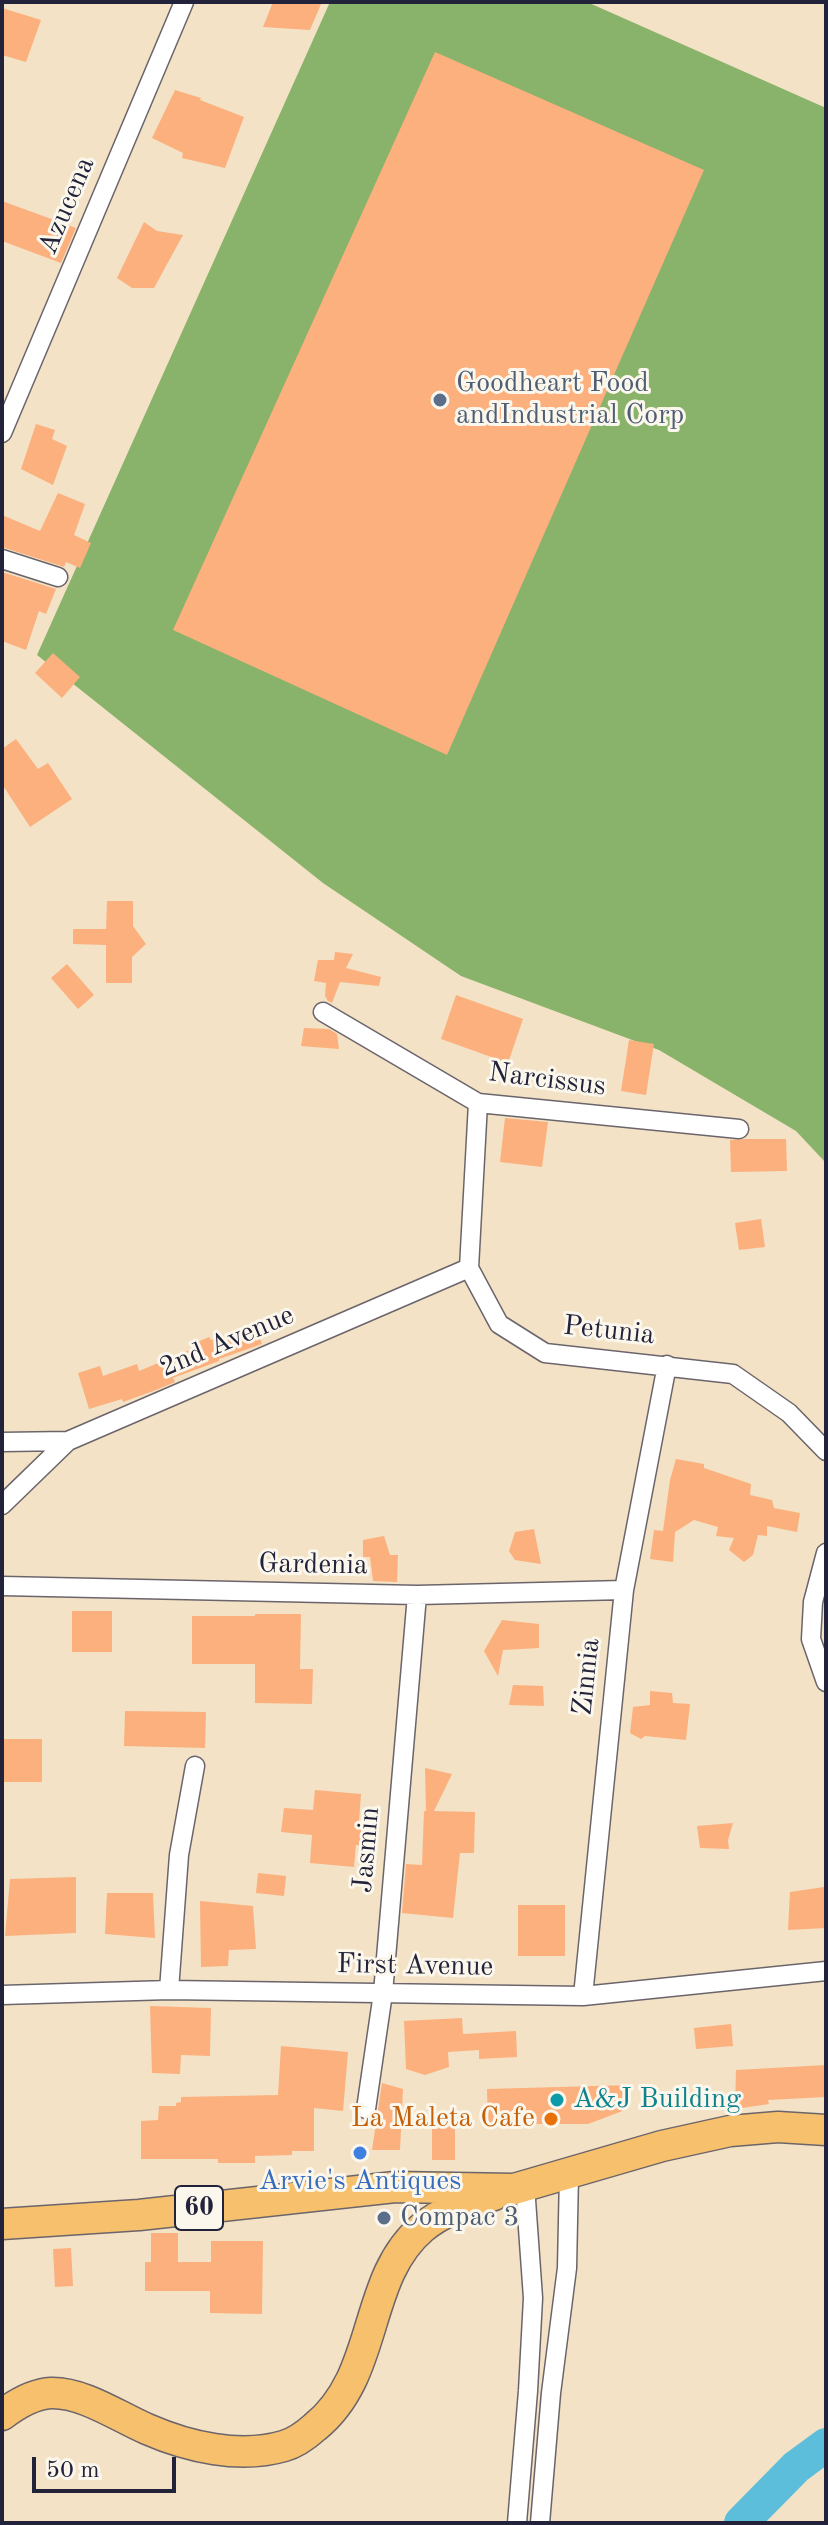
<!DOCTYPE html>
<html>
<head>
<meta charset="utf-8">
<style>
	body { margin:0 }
	#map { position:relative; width:828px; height:2525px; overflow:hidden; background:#f3e2c5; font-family:"Old Standard TT",serif }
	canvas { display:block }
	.frame { position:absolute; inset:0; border:4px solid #22223b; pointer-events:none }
	.scale { position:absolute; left:32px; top:2457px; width:144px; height:36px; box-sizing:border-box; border:4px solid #22223b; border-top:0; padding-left:10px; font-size:24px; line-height:28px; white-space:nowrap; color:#22223b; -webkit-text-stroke:6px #fbf7ec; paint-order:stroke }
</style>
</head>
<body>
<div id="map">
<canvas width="828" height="2525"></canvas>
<div class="frame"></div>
<div class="scale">50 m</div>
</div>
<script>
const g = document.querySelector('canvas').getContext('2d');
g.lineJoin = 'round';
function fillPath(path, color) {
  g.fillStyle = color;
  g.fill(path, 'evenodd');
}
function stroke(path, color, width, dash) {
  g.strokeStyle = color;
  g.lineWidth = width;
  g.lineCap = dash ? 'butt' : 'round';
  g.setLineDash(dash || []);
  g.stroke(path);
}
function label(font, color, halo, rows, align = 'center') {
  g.font = font + ' "Old Standard TT",serif';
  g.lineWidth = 6;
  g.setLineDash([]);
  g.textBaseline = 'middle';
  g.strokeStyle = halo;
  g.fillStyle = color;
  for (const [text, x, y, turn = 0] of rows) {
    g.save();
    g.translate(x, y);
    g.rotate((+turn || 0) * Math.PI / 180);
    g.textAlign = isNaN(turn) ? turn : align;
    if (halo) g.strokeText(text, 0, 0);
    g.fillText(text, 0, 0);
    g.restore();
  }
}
const forest = new Path2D(`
	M330 2H587L826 108V1163L796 1131 659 1050 461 976 323 883 37 655Z`);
const river = new Path2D(`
	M741 2523 796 2467 826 2445`);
const building = new Path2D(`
	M273 2H310L321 4 310 30 263 27Z
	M2 8 41 20 26 62 2 55Z
	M435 52 704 170 447 755 173 630Z
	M175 90 201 98 200 100 244 117 225 168 182 158 183 153 152 138Z
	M2 201 76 228 61 263 2 241Z
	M144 222 157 231 183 235 154 288H132L117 278Z
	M36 424 55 430 52 439 67 446 53 485 21 469Z
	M58 493 85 504 74 535 91 543 80 568 66 562 64 567 2 547V515L40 531Z
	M2 572 56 589 46 614 39 611 26 650 2 641Z
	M53 653 80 677 62 698 35 673Z
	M16 739 38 769 48 763 72 799 30 827 2 784V749Z
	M107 901H133V926L146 944 132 957V983H106V945L73 944V929H106Z
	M335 952 353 954 346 968 381 977 379 986 340 982 332 1003 328 1001 325 996 326 983 314 981 318 960H334Z
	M67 964 94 995 78 1009 51 978Z
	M456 995 523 1019 508 1063 441 1039Z
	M304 1028 329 1029 337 1034 339 1049 301 1046Z
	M629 1040 654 1044 646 1095 621 1091Z
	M505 1118 548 1122 542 1167 500 1162Z
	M745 1139H786L787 1171 731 1172 730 1140Z
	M761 1219 765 1247 739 1250 735 1223Z
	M255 1325 262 1344 219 1359V1361L173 1378 175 1382 156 1390 123 1402 122 1399 89 1409 78 1373 100 1366 103 1376 137 1364 139 1371 197 1347 195 1343 209 1337 211 1340Z
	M676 1459 704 1464V1468L751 1484 750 1495 772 1500 774 1508 800 1513 797 1532 767 1526V1536L758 1535 753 1555 744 1562 729 1550 734 1538 716 1536 718 1527 694 1520 675 1532 673 1562 650 1559 654 1530 663 1531 670 1480Z
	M534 1529 541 1564 515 1560 509 1551 515 1532Z
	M384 1536 390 1555H398L397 1582 373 1581 370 1557H363V1540Z
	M72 1611H112V1652H72Z
	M255 1614H301L300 1669H313L312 1704 255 1703V1664H192V1616H255Z
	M502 1620 539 1624V1648L503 1650 498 1676 484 1651Z
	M513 1685 543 1686 544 1706 509 1705Z
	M650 1691 672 1693 673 1703 690 1704 686 1740 645 1736 641 1739 630 1733 633 1707 650 1705Z
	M125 1711 206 1712 205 1748 124 1746Z
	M2 1739H42V1782H2Z
	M425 1768 452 1774 434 1811 475 1812 474 1853H460L453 1918 402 1913 406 1864 422 1865 424 1811H426Z
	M315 1790 361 1794 359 1822 369 1823 367 1846 356 1845 354 1867 310 1863 312 1835 281 1832 284 1808 313 1810Z
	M733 1823 728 1840 729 1849 700 1848 697 1826Z
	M258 1873 286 1876 284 1896 256 1893Z
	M76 1877V1933L5 1936 10 1879Z
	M824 1887 826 1928 788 1930 790 1892Z
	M107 1893H153L155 1938 105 1934Z
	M200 1901 253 1906 256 1949 229 1950 228 1966 201 1967Z
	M518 1905H565V1956H518Z
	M150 2006 211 2008 210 2056 181 2055 180 2074 152 2073Z
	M462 2018 463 2034 516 2031 517 2057 479 2059V2050L448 2052 449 2067 425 2075 406 2069 404 2021Z
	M731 2024 733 2046 696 2049 694 2028Z
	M281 2046 348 2052 343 2111 314 2108V2151H292V2155L255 2156V2163H218V2159H141V2121L158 2120 159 2106H176V2103L181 2102V2097L278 2095Z
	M826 2065V2097L768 2100 769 2104 735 2109 736 2070Z
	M382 2083 403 2089 400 2150H372Z
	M631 2085 625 2110 588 2124H488L487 2089Z
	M432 2114H455V2160H432Z
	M151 2233H178V2262H211V2241H263L262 2314 210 2313V2291H145V2262H151Z
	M71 2248 73 2286 55 2287 53 2249Z`);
const street = new Path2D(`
	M2 433 184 2
	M2 559 58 577
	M323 1012 478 1103 739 1129
	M478 1103 469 1268 499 1324 545 1353 733 1374 789 1413 826 1451
	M2 1442 68 1441 469 1268
	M2 1505 68 1441
	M826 1553 813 1602 811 1639 826 1682
	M2 1586 417 1595 624 1590
	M169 1990 179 1855 195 1766
	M2 1995 169 1990 583 1996 826 1971
	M583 1996 624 1590 667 1365
	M366 2109 383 1993 417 1595
	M517 2523 528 2391 533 2298 525 2186
	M540 2523 551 2393 567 2268 569 2174`);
const primary = new Path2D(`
	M2 2224 139 2215 395 2187 514 2189 662 2146 730 2131 778 2127 826 2130
	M2 2415C15 2405 34 2394 51 2393 83 2392 119 2417 147 2429 188 2447 240 2459 284 2446 295 2443 306 2435 315 2427 380 2375 362 2279 422 2228 443 2210 470 2203 494 2195`);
const markers = [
	[440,400,8,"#5c6f8a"],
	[557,2100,8,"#0f9aa8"],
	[551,2119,8,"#e8710a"],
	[360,2153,8,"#3f7fe0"],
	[384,2218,8,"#5c6f8a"]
];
const shields = [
	[199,2208,48]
];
const shieldNames = [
	["60",199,2208]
];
const streetNames = [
	["Azucena",67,206,-67],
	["Narcissus",547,1080,7],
	["Petunia",609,1331,6],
	["2nd Avenue",227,1342,-23],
	["Gardenia",313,1565,1],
	["Zinnia",587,1677,-84],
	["Jasmin",367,1850,-85],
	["First Avenue",415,1966,1]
];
const serviceNames = [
	["Goodheart Food",456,384],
	["andIndustrial Corp",456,416],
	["Compac 3",400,2218]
];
const cultureNames = [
	["A&J Building",573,2100]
];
const foodNames = [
	["La Maleta Cafe",535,2119]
];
const shopNames = [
	["Arvie's Antiques",360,2182]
];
fillPath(forest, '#89b26a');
stroke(river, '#5dbedb', 34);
fillPath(building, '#fbb07e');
stroke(street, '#6b656b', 21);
stroke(primary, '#6b656b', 33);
stroke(street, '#fff', 18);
stroke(primary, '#f7c06c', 30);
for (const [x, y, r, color] of markers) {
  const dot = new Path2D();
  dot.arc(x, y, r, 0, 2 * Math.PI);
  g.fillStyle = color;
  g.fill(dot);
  stroke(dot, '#fbf7ec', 3);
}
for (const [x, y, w] of shields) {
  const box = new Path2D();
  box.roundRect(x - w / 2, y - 22, w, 44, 6);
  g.fillStyle = '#fbf7ec';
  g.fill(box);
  stroke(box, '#22223b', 2);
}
label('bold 26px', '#22223b', null, shieldNames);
label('28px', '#22223b', '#fbf7ec', streetNames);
label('28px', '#4e5e75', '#fbf7ec', serviceNames, 'left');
label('28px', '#0d838f', '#fbf7ec', cultureNames, 'left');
label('28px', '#c56008', '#fbf7ec', foodNames, 'right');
label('28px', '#366cbe', '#fbf7ec', shopNames);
</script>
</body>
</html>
